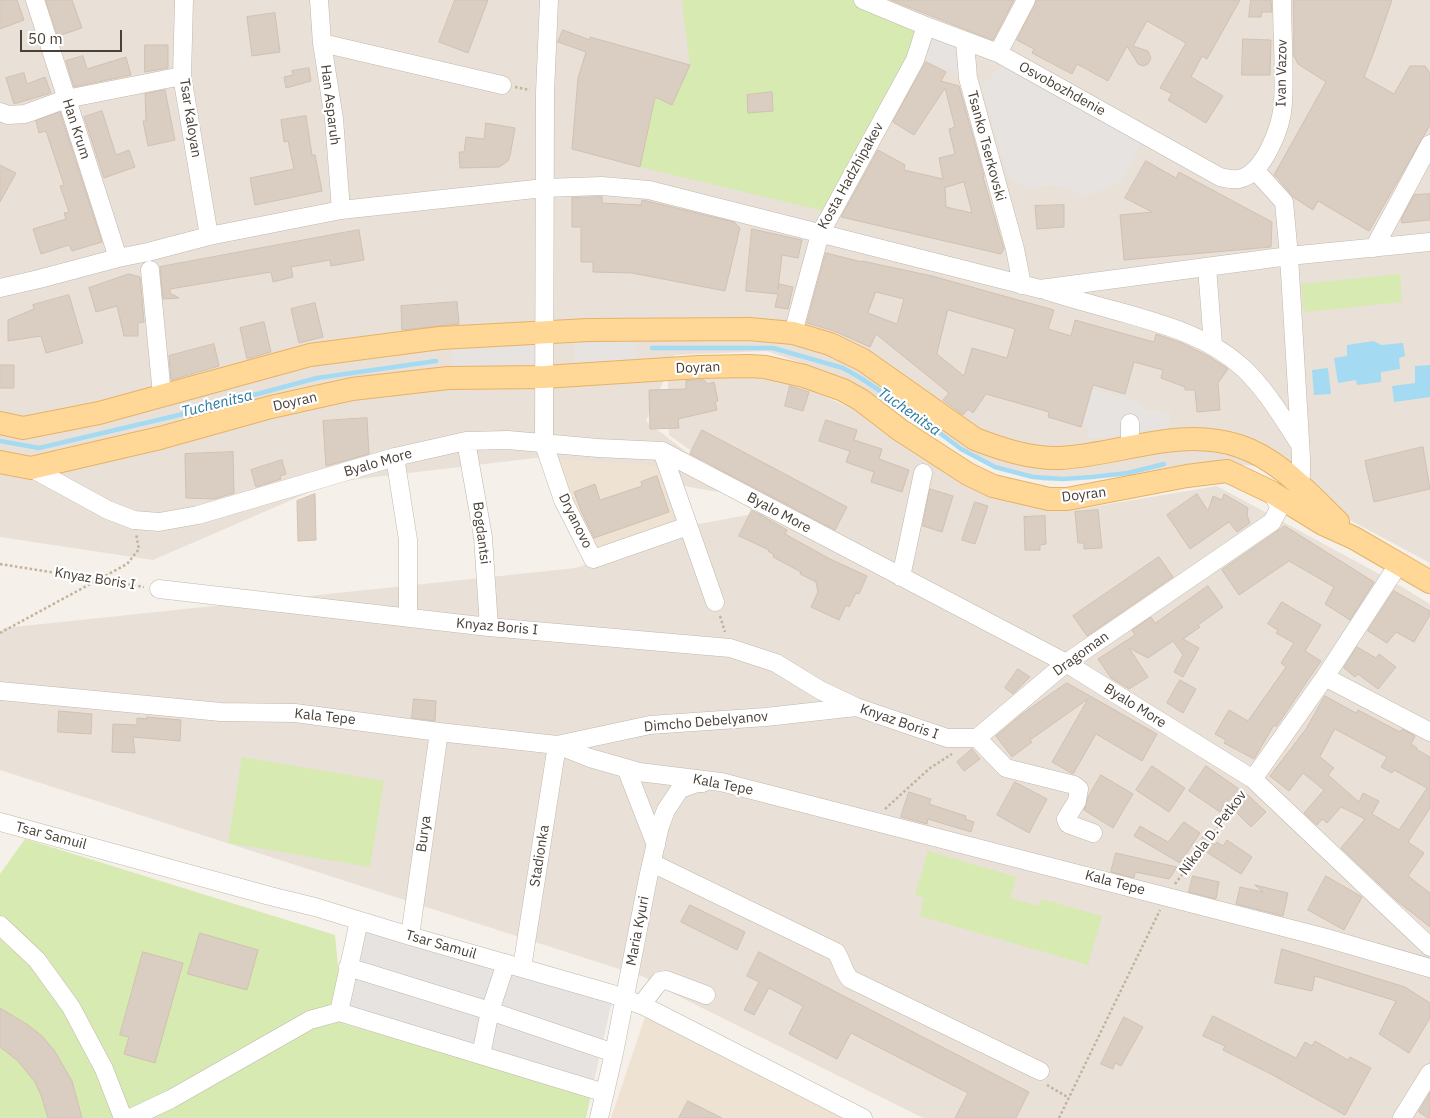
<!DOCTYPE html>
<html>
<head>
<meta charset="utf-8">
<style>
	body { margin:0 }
	#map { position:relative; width:1430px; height:1118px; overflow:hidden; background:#f5f0e9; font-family:"IBM Plex Sans",sans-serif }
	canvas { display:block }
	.scale { position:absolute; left:20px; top:30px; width:102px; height:22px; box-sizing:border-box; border:2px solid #494037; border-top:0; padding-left:6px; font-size:15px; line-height:18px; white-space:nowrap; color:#494037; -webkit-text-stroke:4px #fff; paint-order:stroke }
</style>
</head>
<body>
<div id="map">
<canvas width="1430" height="1118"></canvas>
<div class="scale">50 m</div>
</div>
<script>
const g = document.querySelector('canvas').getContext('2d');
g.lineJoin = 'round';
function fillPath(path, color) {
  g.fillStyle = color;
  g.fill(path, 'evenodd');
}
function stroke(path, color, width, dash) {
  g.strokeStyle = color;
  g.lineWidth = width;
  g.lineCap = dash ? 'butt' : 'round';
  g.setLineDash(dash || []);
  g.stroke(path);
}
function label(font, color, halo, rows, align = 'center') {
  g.font = font + ' "IBM Plex Sans",sans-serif';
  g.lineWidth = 4.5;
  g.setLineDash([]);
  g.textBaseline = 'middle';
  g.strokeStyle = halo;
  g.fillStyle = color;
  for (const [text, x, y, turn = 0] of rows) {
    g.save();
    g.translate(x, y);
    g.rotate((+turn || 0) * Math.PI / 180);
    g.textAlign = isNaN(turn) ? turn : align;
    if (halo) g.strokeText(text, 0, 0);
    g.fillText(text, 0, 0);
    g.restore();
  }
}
const residential = new Path2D(`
	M0 0H1430V563L1290 488 1259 466 1195 463 1118 476 1044 481 978 459 892 405 830 373 767 351 675 355 646 421 743 496 677 485 688 526 774 510 669 435 668 378 776 374 874 419 1006 501 1091 507 1217 486 1392 581 1430 604V1118H923L662 988 644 977 0 770V633L4 628 576 568 595 561 544 457 333 482 153 560 0 537Z`);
const education = new Path2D(`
	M557 459 658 466 675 523 597 553 570 506Z
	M646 1014 854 1118H611Z`);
const green = new Path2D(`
	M683 0H865L918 19 908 59 824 211 640 167 655 97 690 65 682 2Z
	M1400 274 1402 302 1304 312 1301 284Z
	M242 757 384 781 370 867 228 843Z
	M25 839 335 935 344 1024 591 1094 586 1118H0V874Z
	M928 851 1016 877 1010 898 1038 906 1041 899 1102 916 1088 965 920 916 924 898 915 895Z`);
const parking = new Path2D(`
	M927 34 965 47 968 78 922 58Z
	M1003 65 1141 144 1121 181 1090 195 1082 196 1069 188 1054 185 1029 189 1008 176 981 86Z
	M636 338 637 361 575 363V340Z
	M534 342V364L452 369 451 347Z
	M1084 386 1142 403 1140 409 1171 412 1168 430 1088 439 1087 425 1081 424Z
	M365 932 612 1001 591 1094 344 1024Z`);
const water = new Path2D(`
	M1374 341 1381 345 1403 343 1405 356 1399 358 1400 369 1381 372V382L1357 385 1356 380 1338 383 1334 358 1347 356V345Z
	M1430 365V397L1394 402 1392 386 1415 383V366Z
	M1328 368 1331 394 1314 395 1312 370Z`);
const stream = new Path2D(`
	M652 348H773L843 368 859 377 905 407 961 449 995 467 1033 477 1063 479 1092 477 1128 473 1164 464
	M0 441 39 448 179 415 317 378 436 361`);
const building = new Path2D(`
	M0 0H17L24 20 0 29Z
	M46 0H72L82 28 58 36Z
	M455 0H488L468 53 439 42Z
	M891 0H1014L993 40Z
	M1037 0H1240L1207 59 1202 56 1191 77 1223 96 1206 123 1168 100 1172 94 1160 88 1186 43 1147 21 1133 46 1148 51 1151 58 1148 64 1143 66 1138 64 1127 46 1108 81 1077 64 1072 74 1032 53 1034 49 1017 40Z
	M1251 0H1271L1272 12H1262L1261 17H1249Z
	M1294 0H1392L1374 52 1364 77 1394 94 1410 66H1425L1430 73V125L1369 231 1318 201 1313 210 1293 197 1279 180V179L1274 175 1326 82 1298 64 1294 56Z
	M275 13 280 52 252 56 247 17Z
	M563 30 590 40V37L690 65 672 105 655 97 640 167 572 149 578 78 586 52 558 42Z
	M1243 39 1271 40 1270 75H1242Z
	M145 45H168V68L145 72Z
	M83 56 87 69 126 57 131 75 74 87 66 61Z
	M926 62 946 72 941 81 959 86 984 176 983 177 1004 249 1001 254 841 217 878 150 905 165 904 170 943 179 939 158 955 154 949 129 955 127 945 88 914 135 893 122ZM964 182 972 213 946 207 945 188Z
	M309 68 311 81 286 88 284 77 293 75 292 71Z
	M24 73 27 84 45 77 51 93 14 104 6 78Z
	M165 90 175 140 148 146 143 121H146L145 94Z
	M772 92 773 111 748 113 747 95Z
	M102 111 116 155 129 150 135 167 104 178 84 117Z
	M60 112 102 242 72 251 69 245 41 254 33 229 66 219 64 213 69 212 60 186 64 185 46 131 39 133 36 121Z
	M306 116 312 155H315L322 191 255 205 250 178 294 169 288 141 284 142 281 120Z
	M486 123 515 128 510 156 508 161 499 167 460 168 459 152H464L466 137 484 139Z
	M1146 161 1176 178 1179 172 1272 222 1271 247 1124 260 1120 215 1152 212 1125 198Z
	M0 165 16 173 0 202Z
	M1430 194V220L1402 223 1401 220 1414 195Z
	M602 197V203L641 205 642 200 647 201 734 222 740 228 725 291 632 273 593 272V262H581V227H572V198Z
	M1064 205V227L1037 229 1035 206Z
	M752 229 802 240 798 258 782 255 778 289 779 284 793 287 788 309 775 307 778 294 746 291Z
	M359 230 364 260 331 266 330 260 291 267 293 277 273 282 271 272 170 289V293L179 298 163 299 160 267Z
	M826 253 862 262V261L932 276 1054 310 1048 329 1071 336 1075 320 1154 342 1156 334 1182 343 1210 357 1228 369 1218 383 1220 410 1197 412 1195 390H1185V387L1161 378 1163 370 1134 362 1125 394 1093 385 1081 427 1048 417 1049 412 986 394 973 413 968 409 963 415 943 400 949 393 876 334 870 347 834 331 807 323ZM876 292 904 299 897 324 868 313ZM948 310 1015 329 1007 358 972 348 964 376 937 354Z
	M129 274 140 277 144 322 138 323V336H124L117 306 96 312 89 288Z
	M69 295 83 343 46 353 41 336 8 341V320L34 309 33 305Z
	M457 302 459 324 402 330 401 306Z
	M315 303 323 337 299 343 291 309Z
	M264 322 271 352 247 359 240 328Z
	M214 344 219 366 171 380 169 356Z
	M0 365H14V388H0Z
	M704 380 708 384 714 382 718 401H715L717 410 678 419 679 428 650 429 649 390 686 389V381Z
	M790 386 809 392 803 411 785 406Z
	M367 418 369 454 326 466 323 421Z
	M826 420 857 430 854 440 882 449 879 459 909 470 902 492 871 482 874 472 846 462 850 451 819 441Z
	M702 430 847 507 835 530 690 454Z
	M1423 447 1430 489 1374 502 1365 461Z
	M233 452 234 493 214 499 186 498 185 454Z
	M282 460 286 474 280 476 281 479 256 487 251 470Z
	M657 476 669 512 594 538 581 511 574 492 595 484 600 500 642 486 641 482Z
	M930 489 953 496 942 532 923 526Z
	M315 494 316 540 298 541 297 501Z
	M1197 494 1208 511 1213 496 1222 500 1224 494 1248 508 1247 515 1250 523 1237 532 1229 522 1190 549 1167 515Z
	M975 502 988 506 975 544 962 540Z
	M752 510 787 530 785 534 830 559 867 576 859 594 856 593 849 607 846 605 839 620 811 607 818 592 816 582 800 574 801 572 773 557 774 555 768 551 769 550 739 536Z
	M1098 510 1102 548 1084 549V543H1078L1075 512Z
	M1045 516 1046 544 1040 545V550H1025L1024 517Z
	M1285 526 1374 582 1350 620 1325 604 1334 587 1289 561 1239 595 1222 570Z
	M1159 557 1173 577 1087 636 1073 616Z
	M1208 586 1223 607 1198 625 1200 627 1183 639 1199 648 1183 677 1174 672 1183 655 1173 641 1148 658 1129 648 1148 677 1129 689 1111 678 1098 659 1135 635 1132 630 1151 617 1155 623Z
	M1394 591 1430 611V615L1414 642 1396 632 1387 643 1368 631Z
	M1282 602 1321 625 1305 651 1321 661 1276 727 1274 725 1254 759 1224 743 1226 740 1215 734 1229 710 1248 721 1286 667 1281 663 1294 643 1276 633 1278 630 1268 624Z
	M1357 647 1376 658 1379 654 1396 667 1378 689 1358 674 1355 677 1344 668Z
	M1018 669 1030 677 1013 694 1005 688Z
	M1180 680 1196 689 1183 713 1167 703Z
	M1067 683 1157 734 1142 761 1096 734 1073 774 1052 762 1088 699 1030 740 1032 742 1012 757 996 736 1022 714Z
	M1325 696 1356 713 1358 710 1400 732 1402 729 1415 736 1411 744 1417 748 1416 749 1430 757V808L1408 842 1424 853 1408 876 1430 893V927L1397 901 1341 848 1365 819 1341 807 1327 823 1322 819 1317 825 1304 813 1324 790 1303 773 1289 791 1270 776 1306 729ZM1335 729 1387 757 1381 767 1392 773 1394 770 1427 788 1399 830 1372 814 1379 801 1363 793 1359 802 1328 775 1334 768 1320 757Z
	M414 699 436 701 435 721 412 718Z
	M59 711 92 714 91 734 58 732Z
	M147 717 181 720 180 741 133 737 135 753 112 752 113 724 137 725V718L147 719Z
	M972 749 980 759 964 771 957 762Z
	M1152 766 1185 788 1169 812 1136 790Z
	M1206 766 1249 796 1266 812 1251 827 1226 802 1220 812 1189 791Z
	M1101 775 1133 794 1113 828 1084 810 1088 797Z
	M1015 782 1047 799 1029 833 997 815Z
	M909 792 931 799 929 804 966 816 965 819 974 822 971 832 928 819 927 824 901 817Z
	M1184 822 1200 833 1180 863 1134 836 1140 826 1168 842Z
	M1203 836 1215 845 1217 842 1223 846 1227 840 1252 857 1241 874 1200 848Z
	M1116 853 1177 867 1169 879 1135 872 1134 878 1111 872Z
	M1193 876 1219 882 1216 899 1189 892Z
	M1326 876 1362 897 1344 930 1308 910Z
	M1255 885 1288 893 1283 916 1236 904 1240 887 1263 892Z
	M690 905 745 932 737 950 681 922Z
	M200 933 258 950 247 990 188 974Z
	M1282 949 1405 987 1430 1003V1018L1409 1053 1379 1034 1396 1001 1315 976 1312 991 1275 983Z
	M143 952 183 963 155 1063 124 1054 129 1037 120 1035Z
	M759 952 1029 1092 1016 1118H955L968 1093 851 1033 837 1059 789 1034 803 1006 769 988 754 1015 744 1010 759 982 747 976Z
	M0 1008 28 1025 42 1036 54 1050 72 1081 82 1118H48L41 1095 35 1082 18 1061 0 1047Z
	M1213 1016 1296 1058 1305 1042 1312 1046 1315 1041 1348 1060 1350 1057 1371 1068 1345 1115 1269 1073 1223 1050 1225 1046 1203 1036Z
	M1124 1017 1143 1027 1121 1066 1115 1063 1113 1069 1101 1064Z
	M1430 1093V1118H1428L1419 1112Z
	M688 1101 722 1118H679Z`);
const path = new Path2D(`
	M515 87 530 90
	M0 564 144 587
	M720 616 725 632
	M0 633 127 564 139 549 136 534
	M885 809 930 768 952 754
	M1175 884 1244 792
	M1047 1085 1069 1098
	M1059 1118 1160 910`);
const minor = new Path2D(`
	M35 0 118 258
	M184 0 182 76 209 236
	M319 0 322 43 334 119 341 210
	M549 0 545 93 544 444 563 500 593 559 688 526
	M863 0 926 26 998 53 1220 177C1227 179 1232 180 1239 179 1264 174 1282 126 1283 103 1285 69 1282 34 1282 0
	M965 41 968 78 1015 249 1022 285
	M322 43 502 85
	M998 53 1026 0
	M0 112 8 115 25 114 66 99 182 76
	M1255 170 1284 202 1289 256 1301 457V475L1299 484
	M1374 248 1430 144
	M1207 267 1213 345
	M150 270 162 395
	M0 288 39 279 118 258 148 252 209 236 341 210 544 188 602 186 649 190 1040 289 1289 256 1430 242
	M1047 291C1073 299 1098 306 1124 313 1166 325 1209 337 1242 367 1265 388 1282 417 1299 443
	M793 333 820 234 915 60 926 26
	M466 441 483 537 489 627
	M1130 447V423
	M662 451 715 602
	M395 457 408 540V618
	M31 468 108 510 134 520 159 522 198 515 395 457 466 441 508 440 598 448 662 451 1066 663 1253 779 1430 947
	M901 577 923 473
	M159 589 489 627 730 648 776 663 820 690 856 707 947 738H977
	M1325 677 1430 732
	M0 691 221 712 295 713 439 732 557 745 590 758 639 772 721 782 1326 938 1430 968
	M977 738 1066 663 1272 522 1280 507 1271 492
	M977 738 1006 768 1074 785 1079 789 1077 801 1066 819 1068 824 1093 833
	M626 768 656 845
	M1253 779 1325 677 1398 565
	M0 822 270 896 315 907 410 936 612 994 644 1006 863 1118
	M652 863 836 952C842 961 843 971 850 979L1040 1071
	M0 925 37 960 71 1007 104 1069 123 1118
	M410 936 439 732
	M348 967 490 1011 614 1053
	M522 968 557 745 650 725 766 717 856 707
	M641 1005 660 981 666 980 706 995
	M339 1012 605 1093
	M481 1055 490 1011 506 963
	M131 1118 171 1099 310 1020 339 1012 359 921
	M599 1118 614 1053 648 878 660 826 666 810 680 789 697 783H703
	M1402 1118 1430 1073`);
const major = new Path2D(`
	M0 423 23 428 99 413 310 355 440 338 588 330 749 329 793 333 830 344 863 360 975 439C1001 449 1031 459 1060 458 1120 455 1179 426 1239 446 1279 459 1309 494 1338 522
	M0 462 31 468 160 438 271 407 352 389 448 378 544 377 699 367 750 366 765 367 804 376 843 390 861 400 900 430 931 450 968 474 993 486 1049 499H1067L1187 476 1227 471 1271 492 1323 524 1354 538 1430 582`);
const streetNames = [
	["Ivan Vazov",1282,73,-89],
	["Osvobozhdenie",1062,89,29],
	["Han Asparuh",330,105,83],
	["Tsar Kaloyan",190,118,81],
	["Han Krum",76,129,72],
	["Tsanko Tserkovski",986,146,75],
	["Kosta Hadzhipakev",851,176,-61],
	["Doyran",698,368,-2],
	["Doyran",295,402,-13],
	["Byalo More",378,463,-16],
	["Doyran",1084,495,-7],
	["Byalo More",779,513,28],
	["Dryanovo",575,521,64],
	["Bogdantsi",481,533,83],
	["Knyaz Boris I",95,579,9],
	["Knyaz Boris I",497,627,5],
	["Dragoman",1081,654,-36],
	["Byalo More",1135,706,32],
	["Kala Tepe",325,717,6],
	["Dimcho Debelyanov",706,722,-5],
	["Knyaz Boris I",899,722,19],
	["Kala Tepe",723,785,11],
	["Nikola D. Petkov",1213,833,-53],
	["Burya",424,834,-82],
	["Tsar Samuil",51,836,15],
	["Stadionka",540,856,-81],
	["Kala Tepe",1115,883,15],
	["Maria Kyuri",638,931,-79],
	["Tsar Samuil",441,945,16]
];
const waterNames = [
	["Tuchenitsa",217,404,-14],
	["Tuchenitsa",909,412,35]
];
fillPath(residential, '#e9e1d7');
fillPath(education, '#eee3d2');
fillPath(green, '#d6eab1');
fillPath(parking, '#e6e3e0');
fillPath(water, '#a4daf2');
stroke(stream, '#a4daf2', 4.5);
fillPath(building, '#dacdc1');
stroke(building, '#d2c1b1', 1);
stroke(minor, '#c1b7ab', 19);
stroke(major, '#e7b265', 24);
stroke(path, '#c3b19c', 2.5, [2.5, 2.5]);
stroke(minor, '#fff', 18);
stroke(major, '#ffd797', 22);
label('14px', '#494037', '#fff', streetNames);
label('italic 15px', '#297a9f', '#fff', waterNames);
</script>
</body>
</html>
